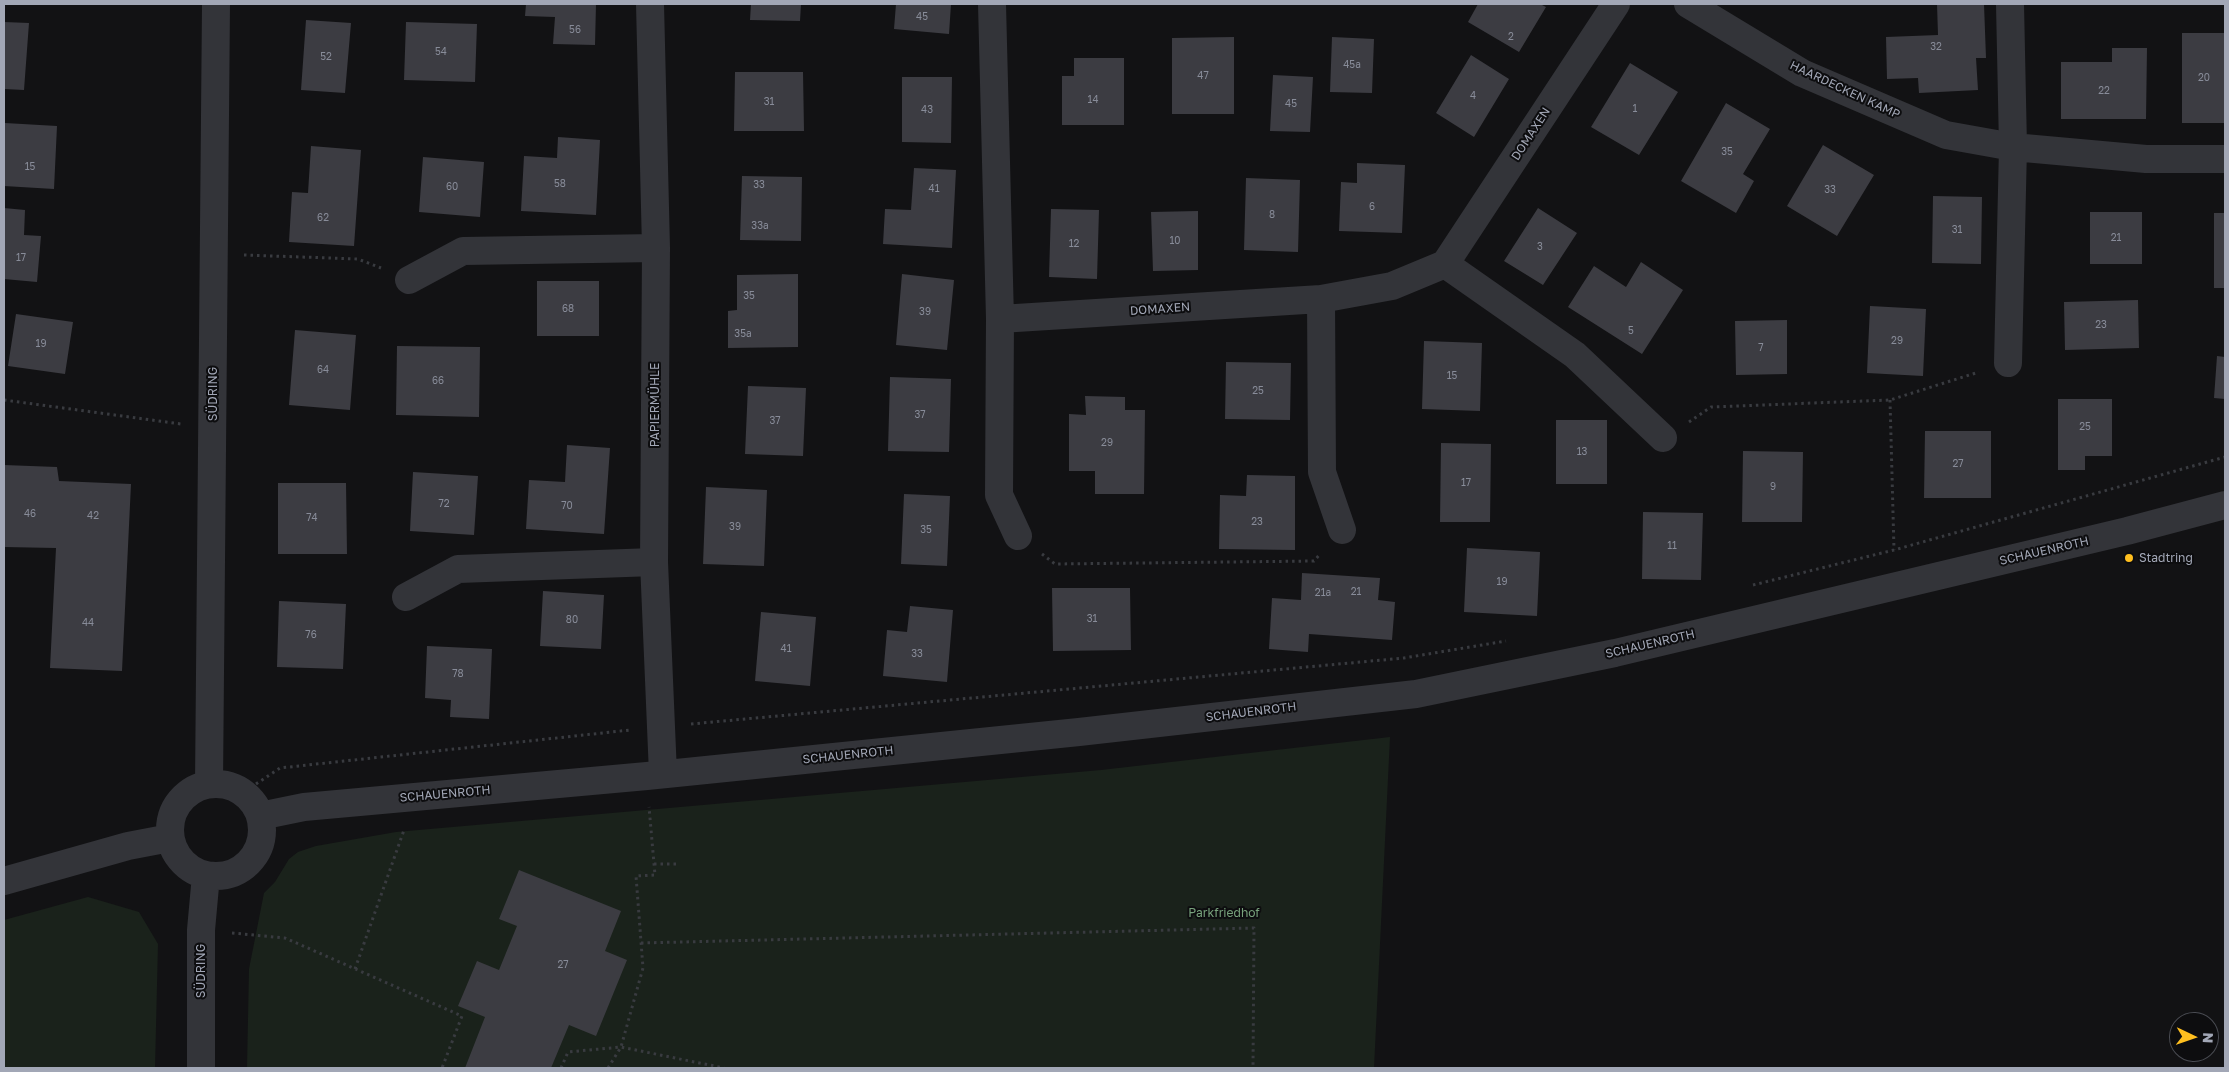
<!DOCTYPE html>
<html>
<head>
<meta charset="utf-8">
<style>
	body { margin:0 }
	#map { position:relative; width:2229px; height:1072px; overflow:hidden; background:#121214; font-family:"Golos Text",sans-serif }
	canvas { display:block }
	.frame { position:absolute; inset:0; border:5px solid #a2a7b6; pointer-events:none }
	.north { position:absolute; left:2169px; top:1012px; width:50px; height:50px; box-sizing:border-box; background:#0d0d0f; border:1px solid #494b52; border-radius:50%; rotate:93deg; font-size:14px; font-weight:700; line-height:20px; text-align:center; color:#a2a7b6 }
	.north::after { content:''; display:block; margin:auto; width:18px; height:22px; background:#ffbf1f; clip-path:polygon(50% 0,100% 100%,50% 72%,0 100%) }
</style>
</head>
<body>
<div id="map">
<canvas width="2229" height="1072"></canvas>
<div class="frame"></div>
<div class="north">N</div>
</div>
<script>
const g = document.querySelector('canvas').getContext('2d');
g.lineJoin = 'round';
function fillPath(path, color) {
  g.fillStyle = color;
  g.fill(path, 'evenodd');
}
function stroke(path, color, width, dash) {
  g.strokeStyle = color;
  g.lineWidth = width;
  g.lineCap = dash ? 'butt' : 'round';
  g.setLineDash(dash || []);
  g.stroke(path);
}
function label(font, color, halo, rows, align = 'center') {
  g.font = font + ' "Golos Text",sans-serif';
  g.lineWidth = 4;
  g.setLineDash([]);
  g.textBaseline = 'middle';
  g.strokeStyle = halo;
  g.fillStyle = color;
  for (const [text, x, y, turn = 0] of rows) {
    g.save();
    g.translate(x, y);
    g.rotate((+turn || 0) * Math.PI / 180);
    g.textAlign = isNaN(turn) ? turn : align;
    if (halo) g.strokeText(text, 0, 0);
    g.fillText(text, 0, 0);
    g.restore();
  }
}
const green = new Path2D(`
	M1390 737 1374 1068H247L249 969 264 893 275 882 289 859 298 852 316 846 396 832 1101 770Z
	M88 897 139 912 158 944 155 1068H4V920Z`);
const building = new Path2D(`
	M526 4H596L595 45 553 44 555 17 525 16Z
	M751 4H801L800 21 750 20Z
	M896 4H951L949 34 894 29Z
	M1478 4H1540L1546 7 1519 52 1468 22Z
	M1937 4H1984L1986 58H1976L1978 90 1919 93 1918 78 1887 79 1886 37 1938 35Z
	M306 20 351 23 345 93 301 90Z
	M4 22 29 23 24 90 4 89Z
	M406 22 477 24 475 82 404 80Z
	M2182 33H2225V123H2182Z
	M1234 37V114H1172V38Z
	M1332 37 1374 39 1372 93 1330 92Z
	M2112 48H2147L2146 119H2061V62H2112Z
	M1471 55 1509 79 1474 137 1436 113Z
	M1074 58H1124V125H1062V76H1074Z
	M1630 63 1678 92 1639 155 1591 127Z
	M735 72H803L804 131H734Z
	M1273 75 1313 77 1310 132 1270 131Z
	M902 77H952L951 143 902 142Z
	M1726 103 1770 129 1743 174 1754 181 1736 213 1681 181Z
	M5 123 57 126 54 189 4 186Z
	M558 137 600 140 596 215 521 211 524 156 557 158Z
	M1823 145 1874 175 1837 236 1787 206Z
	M311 146 361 150 354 246 289 242 292 192 308 193Z
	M423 157 484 162 480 217 419 212Z
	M1357 163 1405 165 1402 233 1339 231 1341 182 1357 183Z
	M914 168 956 170 952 248 883 244 885 209 911 210Z
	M742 176 802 177 801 241 740 240Z
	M1246 178 1300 180 1298 252 1244 250Z
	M1933 196 1982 197 1981 264 1932 263Z
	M4 208 25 210 24 235 41 236 37 282 4 279Z
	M1538 208 1577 233 1543 285 1504 261Z
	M1051 209 1099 210 1097 279 1049 277Z
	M1198 211V270L1153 271 1151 212Z
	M2090 212H2142V264H2090Z
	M2214 213H2225V288H2214Z
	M1641 262 1683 290 1642 354 1568 307 1594 266 1626 287Z
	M798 274V347L728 348V311L737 310V275Z
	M902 274 954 280 947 350 896 345Z
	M537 281H599V336H537Z
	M2138 300 2139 348 2065 350 2064 302Z
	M1870 306 1926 309 1923 376 1867 373Z
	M16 314 73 322 65 374 8 366Z
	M1787 320V374L1736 375 1735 321Z
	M295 330 356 335 350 410 289 405Z
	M1424 341 1482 343 1480 411 1422 409Z
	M397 346 480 347 479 417 396 415Z
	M2217 356 2225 357V399L2214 398Z
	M1226 362 1291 363 1290 420 1225 419Z
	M890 377 951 379 949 452 888 451Z
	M748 386 806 388 803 456 745 454Z
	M1085 396 1125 397V410H1145L1144 494H1095V471H1069V414L1086 415Z
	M2058 399H2112V456H2085V470H2058Z
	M1556 420H1607V484H1556Z
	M1925 431H1991V498H1924Z
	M1441 443 1491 444 1490 522H1440Z
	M567 445 610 448 604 534 526 529 529 480 565 482Z
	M1743 451 1803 452 1802 522H1742Z
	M4 465 57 467 59 481 131 484 122 671 50 668 56 548 4 547Z
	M413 472 478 476 474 535 410 531Z
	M1247 475 1295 476V550L1219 549 1220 495 1246 496Z
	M278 483H346L347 554H278Z
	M706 487 767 490 764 566 703 564Z
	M904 494 950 496 947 566 901 564Z
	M1643 512 1703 513 1701 580 1642 579Z
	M1467 548 1540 552 1537 616 1464 612Z
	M1302 573 1380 578 1378 600 1395 602 1392 640 1309 634 1308 652 1269 649 1272 598 1301 600Z
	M1052 588H1130L1131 650 1053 651Z
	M543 591 604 595 601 649 540 646Z
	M279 601 346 604 343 669 277 667Z
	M910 606 953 610 947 682 883 676 887 630 907 632Z
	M761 612 816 617 810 686 755 681Z
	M427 646 492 649 489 719 450 717 451 700 425 698Z
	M519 870 621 911 605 951 627 960 596 1036 569 1025 551 1068H465L485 1017 458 1006 477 961 499 970 517 926 499 919Z`);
const path = new Path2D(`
	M244 255 358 259 381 268
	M4 400 181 424
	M1890 400 1894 550
	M1689 422 1711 407 1890 400 1979 372
	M1042 554 1055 564 1314 561 1321 553
	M1753 585 1894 550 2225 457
	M691 724 1404 658 1506 641
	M256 784 280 768 630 730
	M654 864H678
	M232 933 285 938 462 1016 442 1068
	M641 943 1254 928 1253 1068
	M355 969 404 830
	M561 1068 568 1052 621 1047 724 1068
	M608 1068 621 1047 643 968 636 876 655 875 649 807`);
const street = new Path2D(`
	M650 4 656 248 654 562 663 774
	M992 4 1000 319 1321 299 1392 286 1445 264 1616 4
	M1688 4 1802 73 1946 135 2013 147 2146 159H2225
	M1445 264 1575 355 1663 438
	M409 280 463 251 656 248
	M1321 299 1322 472 1342 530
	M1000 319 999 495 1018 536
	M2008 363 2013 147 2010 4
	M406 597 458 569 654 562
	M209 784 216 4
	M170 830a46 46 0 1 1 92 0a46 46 0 1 1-92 0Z
	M260 816 304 807 647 776 1079 732 1416 694 1615 653 2127 531 2225 505
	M4 881 128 846 170 838
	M201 1068V930L206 875`);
const markers = [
	[2129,558,5,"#ffbf1f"]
];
const numberNames = [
	["45",922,17],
	["56",575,30],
	["2",1511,37],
	["32",1936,47],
	["54",441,52],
	["52",326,57],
	["45a",1352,65],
	["47",1203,76],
	["20",2204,78],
	["22",2104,91],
	["4",1473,96],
	["14",1093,100],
	["31",769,102],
	["45",1291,104],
	["1",1635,109],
	["43",927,110],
	["35",1727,152],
	["15",30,167],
	["58",560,184],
	["33",759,185],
	["60",452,187],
	["41",934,189],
	["33",1830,190],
	["6",1372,207],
	["8",1272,215],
	["62",323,218],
	["33a",760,226],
	["31",1957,230],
	["21",2116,238],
	["10",1175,241],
	["12",1074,244],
	["3",1540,247],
	["17",21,258],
	["35",749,296],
	["68",568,309],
	["39",925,312],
	["23",2101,325],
	["5",1631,331],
	["35a",743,334],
	["29",1897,341],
	["19",41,344],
	["7",1761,348],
	["64",323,370],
	["15",1452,376],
	["66",438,381],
	["25",1258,391],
	["37",920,415],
	["37",775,421],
	["25",2085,427],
	["29",1107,443],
	["13",1582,452],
	["27",1958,464],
	["17",1466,483],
	["9",1773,487],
	["72",444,504],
	["70",567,506],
	["46",30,514],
	["42",93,516],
	["74",312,518],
	["23",1257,522],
	["39",735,527],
	["35",926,530],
	["11",1672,546],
	["19",1502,582],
	["21",1356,592],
	["21a",1323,593],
	["31",1092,619],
	["80",572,620],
	["44",88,623],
	["76",311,635],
	["41",786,649],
	["33",917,654],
	["78",458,674],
	["27",563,965]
];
const streetNames = [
	["HAARDECKEN KAMP",1845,90,25],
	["DOMAXEN",1531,134,-57],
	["DOMAXEN",1160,309,-4],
	["SÜDRING",213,394,-90],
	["PAPIERMÜHLE",655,405,-90],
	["SCHAUENROTH",2044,551,-13],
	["SCHAUENROTH",1650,644,-13],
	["SCHAUENROTH",1251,712,-7],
	["SCHAUENROTH",848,755,-6],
	["SCHAUENROTH",445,794,-5],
	["SÜDRING",201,971,-90]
];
const poiNames = [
	["Stadtring",2139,558]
];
const parkNames = [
	["Parkfriedhof",1224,913]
];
fillPath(green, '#1a221b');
fillPath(building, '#3c3c42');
stroke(path, '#393b40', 3, [2.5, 4]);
stroke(street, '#333439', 28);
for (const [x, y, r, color] of markers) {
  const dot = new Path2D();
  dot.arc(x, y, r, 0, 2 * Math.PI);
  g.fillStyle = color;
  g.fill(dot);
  stroke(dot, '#0d0d0f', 2);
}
label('10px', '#888c99', null, numberNames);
label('12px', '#a2a7b6', '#0d0d0f', streetNames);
label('12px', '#a2a7b6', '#0d0d0f', poiNames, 'left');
label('12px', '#78a27c', '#0d0d0f', parkNames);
</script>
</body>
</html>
